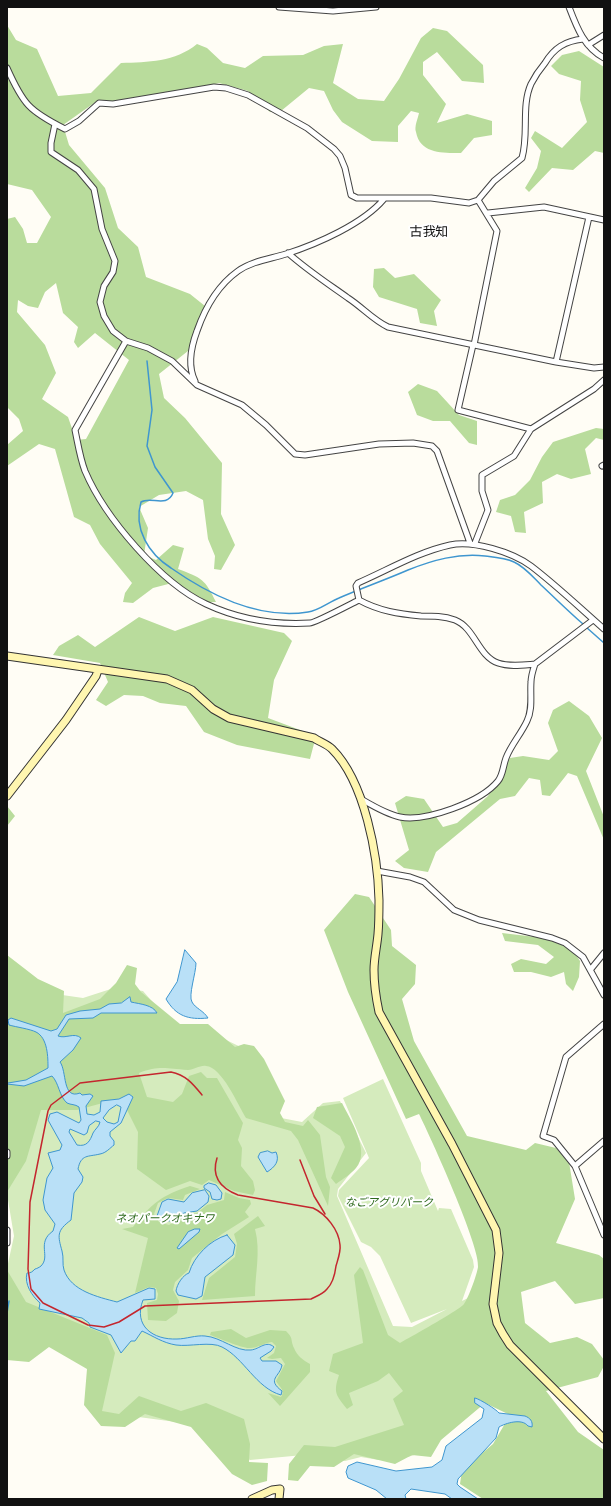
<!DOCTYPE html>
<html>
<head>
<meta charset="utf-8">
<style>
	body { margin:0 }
	#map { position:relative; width:611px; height:1506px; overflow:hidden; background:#fffdf5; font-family:Literata,serif }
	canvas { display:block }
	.frame { position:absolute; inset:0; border:8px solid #111; pointer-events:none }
</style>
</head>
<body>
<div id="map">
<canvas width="611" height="1506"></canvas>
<div class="frame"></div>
</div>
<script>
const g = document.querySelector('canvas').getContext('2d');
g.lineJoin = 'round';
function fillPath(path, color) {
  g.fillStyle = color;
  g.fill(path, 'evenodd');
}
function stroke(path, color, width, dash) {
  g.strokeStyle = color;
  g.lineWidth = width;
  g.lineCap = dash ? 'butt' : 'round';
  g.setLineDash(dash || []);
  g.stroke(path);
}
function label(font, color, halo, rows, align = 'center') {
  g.font = font + ' Literata,"Noto Sans JP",serif';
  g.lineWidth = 4;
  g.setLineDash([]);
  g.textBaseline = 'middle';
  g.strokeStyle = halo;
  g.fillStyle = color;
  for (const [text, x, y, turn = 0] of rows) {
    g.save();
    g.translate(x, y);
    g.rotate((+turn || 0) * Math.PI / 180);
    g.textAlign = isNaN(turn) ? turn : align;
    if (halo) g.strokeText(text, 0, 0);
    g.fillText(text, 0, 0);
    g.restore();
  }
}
const green = new Path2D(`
	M7 987 83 998 117 987 143 991 170 1022 218 1036 253 1053 276 1117 302 1122 323 1103 340 1101 366 1153 338 1189 337 1196 393 1326 412 1327 447 1309 411 1323 380 1256 371 1247 361 1242 338 1196 339 1190 369 1158 343 1098 383 1079 421 1163V1171L438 1211 439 1208 451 1209 473 1260 474 1267 462 1301 468 1298 425 1452 397 1460H379L361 1457 345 1461 314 1454 250 1460 239 1454 236 1430 101 1412 93 1366 9 1296 7 1268 14 1236 7 1194Z`);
const forest = new Path2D(`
	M7 25 16 40 37 49 58 96 91 93 121 63C148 62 175 62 197 44L207 48 223 63 245 68 263 56 303 55 324 46 343 44 333 83 358 99 384 101 399 79 421 38 433 28 447 31 483 65 484 83 462 81 437 52 423 62V75L446 104 437 123 467 114 492 121V135L474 138 461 153C443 153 420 154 416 132 414 127 418 118 419 113L411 111 398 126V142L372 141 342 122 333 110 324 91 309 88 281 111 270 112 248 91 219 83 193 90 128 102 97 101 63 125 69 145 105 188 118 228 138 247 146 277 190 294 205 306 193 347 159 374 164 398 185 418 222 463 221 514 235 545 221 570 214 569 215 556 208 539 203 500 186 491 159 495 139 507 148 528 144 555 156 560 173 545 184 548 178 569C202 578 205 579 216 602H205L176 582 153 588 133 603 123 602 125 593 132 583 100 544 90 525 74 517 55 449 39 444 7 466V445L23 431 19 419 7 407V219L15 217 23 229 27 243H37L51 217 32 190 7 184ZM56 283 63 313 78 327 74 342 78 348 95 333 129 360 86 439 76 440 68 417 42 399 56 373 45 345 17 312 18 300 28 306 38 308 45 292Z
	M579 51 604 67V153L595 151 573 170 552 168 529 192 525 188 537 168 541 151 531 138 535 131 562 148 587 122 580 100 581 81 559 74 551 66 562 55Z
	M384 268 395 278 414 274 441 300 434 311 437 326 420 323 417 309 379 297 373 287 374 269Z
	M418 384 437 391 459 415 477 421V445L469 443 450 421H433L417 415 408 392Z
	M596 428 604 429V440L596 438 585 449 591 474 571 479 557 474 542 482 543 503 524 512 526 533 515 532 511 516 496 512 500 500 515 495 530 480 542 457 553 442Z
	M139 617 175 631 213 617 284 633 292 641 274 680 268 718 316 736 310 759 237 745 204 732 186 706 160 703 143 696 124 695 106 706 96 700 108 682 100 663 53 655 59 646 78 635 95 647Z
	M569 701 589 716 602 738 586 771 604 817V840L577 776 568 773 550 796 542 795 540 780 529 778 515 796 500 799 436 852 428 872 404 868 395 861 409 850 395 803 406 796 424 799 443 827 457 823 488 796 510 758 523 756 549 760 558 751 548 723 553 710Z
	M7 806 15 816 7 826Z
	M355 894 369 897 391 930 392 946 416 965 415 984 402 999 414 1041 467 1136 526 1150 535 1143 556 1148 569 1162 575 1199 556 1243 599 1255 604 1259V1298L575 1304 555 1281 521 1292 525 1323 550 1343 577 1337 592 1344 604 1360V1366L598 1377 546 1391 578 1432 604 1450V1499H483L460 1484 462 1470 493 1444 510 1415 485 1403 441 1440 431 1457 412 1455 395 1464 354 1454 334 1467 310 1466 298 1481 288 1480 289 1464 304 1445 335 1447 404 1425 393 1399 403 1391 389 1373 378 1381 349 1393 353 1405 347 1409C336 1395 333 1393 339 1375L329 1371 333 1354 363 1343 354 1275 360 1267 363 1270 388 1335 400 1343C409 1338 461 1309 464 1304 469 1297 477 1274 478 1267 481 1248 430 1136 419 1114L406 1119 348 992 324 930Z
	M502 933 544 938 572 949 580 961 579 977 573 991 566 984 564 972 551 977 531 972H514L511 964 521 959 546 964 554 957 538 945 505 941Z
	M7 955 38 979 64 991 63 1013 100 999 116 983 127 965 137 968 135 984 141 992 180 1024H208L235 1047 244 1044 254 1046 264 1059 285 1101 280 1113 285 1122 303 1126 308 1120 320 1135 326 1177 330 1187 328 1206 298 1140 291 1131 246 1118C238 1105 222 1067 206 1066 200 1065 194 1070 188 1070 167 1069 160 1065 139 1073L147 1097 173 1102 182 1094 189 1076 201 1072 207 1078H217L243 1123 238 1140 242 1148 241 1166 253 1181 255 1190 253 1195 234 1191 209 1180 202 1185 190 1181 166 1190 137 1169 138 1132 121 1098 77 1110H41L26 1161 7 1192Z
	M342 1103C350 1119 371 1151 356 1168 351 1174 343 1179 336 1184L331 1178 345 1147 340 1136 313 1118 317 1107Z
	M190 1186 200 1189 185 1195 183 1200 168 1198 158 1203 154 1214 159 1222 169 1225 184 1216 197 1213 207 1205 224 1200 225 1192 239 1198 250 1200 251 1204 245 1212 249 1217 222 1234 192 1258 188 1270 175 1282 173 1290 179 1301 177 1313 166 1321 148 1320 147 1303 157 1300 158 1294 156 1288 149 1287 135 1293 148 1238 122 1229 133 1227C153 1202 161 1196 190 1186Z
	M258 1216 265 1226 255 1229C261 1252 255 1273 255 1296L202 1300 209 1278 235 1257 237 1244 234 1234Z
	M7 1270 26 1302 107 1335 115 1353 102 1411 119 1414 139 1396 181 1411 206 1403 244 1419 250 1444 249 1462 268 1463 267 1481 252 1485 232 1474 191 1427 145 1414 125 1427 101 1426 84 1405 87 1369 49 1347 29 1362 7 1360Z
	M231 1329 246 1338 270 1330 286 1331C294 1339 290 1339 294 1348 297 1356 303 1360 310 1364V1372L280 1406 268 1393 281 1397C286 1390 279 1387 276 1381L285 1364 281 1358 272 1359 267 1358 274 1353 276 1346 272 1342C264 1343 258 1348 250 1348 243 1349 219 1338 210 1335L211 1332Z`);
const water = new Path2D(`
	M185 950 196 963C196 973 188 996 192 1002 195 1008 204 1011 208 1018 188 1020 176 1016 166 999L177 982Z
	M130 997 131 1002C140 1004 153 1005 157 1013H101L93 1018 69 1019 58 1036C66 1039 74 1032 81 1038L73 1050 60 1062C67 1071 62 1100 80 1093L82 1095 90 1094 93 1096 86 1106 87 1114 94 1115 100 1112 101 1101 119 1099 129 1094 133 1097 121 1123 110 1132V1136L114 1141V1145C110 1148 106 1153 100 1154 88 1157 81 1154 78 1169L83 1177 82 1182 74 1193 71 1220C56 1231 58 1236 62 1251 64 1258 62 1264 64 1270 71 1291 98 1297 117 1302L149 1288 155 1289V1299L143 1300C133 1326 153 1340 177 1339 186 1339 196 1335 205 1336 221 1337 236 1352 251 1350 260 1349 266 1340 274 1347L271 1351 260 1358 262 1361H276L282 1365C280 1377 266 1379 282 1391L281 1395C256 1388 244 1358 222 1347 211 1341 189 1347 176 1345 163 1343 153 1336 142 1331L135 1341H131L121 1353 111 1335 90 1327 89 1323 82 1318 39 1309 40 1303C32 1296 24 1284 27 1273 31 1273 32 1272 35 1269 36 1269 40 1267 41 1266 51 1256 36 1243 53 1231L55 1224 45 1210 43 1200 47 1178 53 1168 48 1153 60 1150 62 1145 48 1120 50 1114 57 1112 79 1123 81 1120 79 1107C75 1104 71 1105 67 1103 59 1096 59 1083 52 1076L24 1086 7 1084 8 1083 26 1080 48 1068C48 1058 48 1038 36 1032 30 1029 16 1027 9 1025L8 1020 11 1018 51 1031 57 1029 66 1015 80 1011 100 1009 109 1004 121 1003ZM117 1105 121 1107 118 1122 114 1124 107 1122 103 1118 109 1110ZM96 1121 100 1122C99 1127 95 1129 93 1133 90 1141 87 1147 77 1145L69 1132 70 1129 84 1135 87 1133 89 1126Z
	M268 1151 272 1153 276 1152C280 1161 275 1167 267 1172L258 1157 260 1153Z
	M209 1183 216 1185 222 1193 221 1199 217 1200 212 1199 210 1192 204 1188V1186Z
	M205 1190 209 1196 208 1202 197 1211 184 1213 171 1221 160 1220 157 1216 162 1202 168 1199 184 1202 192 1193Z
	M195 1229H200L199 1232 179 1249 177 1248 188 1232Z
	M227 1235 235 1245 233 1255 205 1277 202 1296 196 1299 178 1295 176 1291C177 1284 183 1275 189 1273 194 1256 210 1240 227 1235Z
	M475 1398C480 1399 497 1410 499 1413L525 1416C530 1418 533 1421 532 1427L528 1426C522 1418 506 1423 499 1427L496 1438 458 1479 457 1484 460 1487 478 1499H452L445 1494 411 1489 405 1495 406 1499H387L376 1490 348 1478 346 1472 348 1466 357 1462 396 1471 432 1467 442 1460 446 1446 482 1418 484 1409 475 1403Z`);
const stream = new Path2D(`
	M147 361 152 410 147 446 155 467 173 493C167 508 151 496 141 502 133 529 149 554 171 568 211 596 259 620 308 612 318 611 329 602 339 598 362 588 385 580 408 570 433 560 458 553 485 556 494 557 506 558 514 562 525 567 533 577 541 585 555 598 569 612 583 624
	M586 627 604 643
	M7 1313 9 1301`);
const street = new Path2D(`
	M279 7 333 11 376 7
	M569 7C577 28 584 47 604 58
	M588 45 604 35
	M7 68C23 104 29 111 65 129L79 121 99 103 113 104 214 87 226 88 248 95 307 128 334 149 340 156 345 168 351 195 357 198H431L469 203 478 200 494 181 522 158C529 134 521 106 531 84 535 76 540 69 545 63 554 48 565 41 583 39
	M55 124 51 143V152L78 170 94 189 102 229 115 261 113 272 104 286 100 302 104 316 113 331 126 341 148 348 172 361 197 385 242 405 266 425 295 454 305 455 379 444 413 443 432 446 437 451 470 543
	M488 213 544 207 604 220
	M288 253C307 270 327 283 348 298 362 307 373 320 388 327L556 362 594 368 604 367
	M126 341 75 430C78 444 80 458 85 471 105 518 161 583 206 604 238 619 275 625 310 623 315 623 351 604 359 600
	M473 345 458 410 531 429
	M474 345 497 231 478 200
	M556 362 589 217
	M195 381C187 365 191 347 197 331 205 308 217 286 238 271 252 261 270 259 286 254 317 244 363 224 384 199
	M602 466 604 465
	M475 543 488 510 482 491V475L514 456 531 429 594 389 604 380
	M535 664C523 665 509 667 498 663 478 656 475 628 455 620 444 616 433 616 421 616 399 614 379 611 359 600L356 586 358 583C388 570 418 552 450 545 473 540 512 552 531 566 556 585 580 608 604 629
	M361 799C373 806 386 814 400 817 426 822 481 802 498 781 503 775 503 766 506 758 511 745 521 734 527 721 533 709 530 695 531 682 531 676 533 670 535 664L593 620
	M377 871 410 877 424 882 454 910 479 920 552 938 565 943 583 957 604 995
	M591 969 604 953
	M604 1024 566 1057 543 1136 554 1140 575 1166 604 1235
	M7 1152V1156
	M575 1166 604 1141
	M7 1230V1243`);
const secondary = new Path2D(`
	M7 656 167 679 192 690 213 709 229 718 314 738C320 742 327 744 332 749 365 782 378 856 379 900 379 911 379 923 378 934 377 946 374 958 374 970 374 984 376 998 379 1012L452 1144 496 1230 499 1253 493 1304 497 1323 503 1334 510 1345 604 1439
	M7 796 66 720 96 676 98 670
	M252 1499 272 1490 280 1489 279 1499`);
const rail = new Path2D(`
	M202 1095C193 1084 186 1075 171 1072L80 1083 51 1105 48 1111 30 1202 28 1269 31 1289 43 1303 88 1325 104 1327 119 1322 145 1306 311 1299C317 1296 323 1294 327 1289 333 1283 335 1274 336 1266 338 1259 341 1251 340 1245 339 1230 326 1214 313 1208L238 1195C220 1188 211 1177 217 1158
	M300 1160 314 1196 325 1214`);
const parkNames = [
	["なごアグリパーク",389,1203],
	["ネオパークオキナワ",165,1219]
];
const quarterNames = [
	["古我知",429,232]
];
fillPath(green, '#d5ebbd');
fillPath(forest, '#b9dc9c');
fillPath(water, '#b9e0f7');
stroke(water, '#3f96cf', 1);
stroke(stream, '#3f96cf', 1.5);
stroke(street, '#444', 7);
stroke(secondary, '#333', 9);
stroke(street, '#fff', 5);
stroke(secondary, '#fff6b0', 7);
stroke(rail, '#c4262e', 1.5);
label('italic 11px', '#2f6b1f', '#fff', parkNames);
label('13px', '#111', '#fff', quarterNames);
</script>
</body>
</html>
